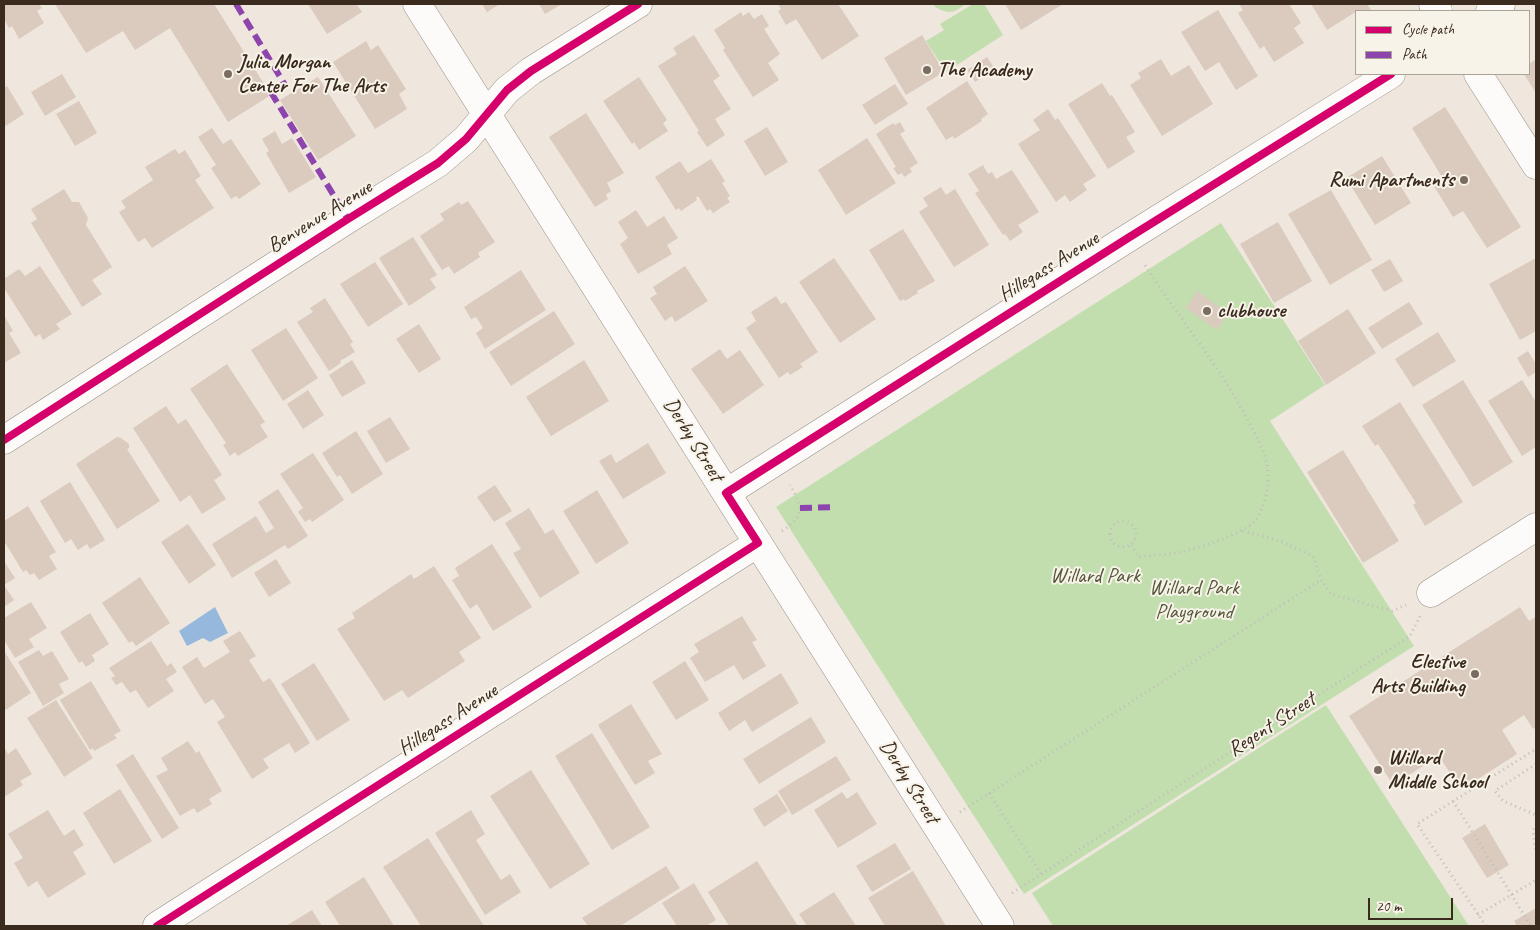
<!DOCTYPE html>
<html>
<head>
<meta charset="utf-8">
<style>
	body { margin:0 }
	#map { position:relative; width:1540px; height:930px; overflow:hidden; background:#efe7dd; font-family:Caveat,sans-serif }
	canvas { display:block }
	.frame { position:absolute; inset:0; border:5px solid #3b2a1e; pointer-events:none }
	.legend { position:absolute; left:1355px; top:10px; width:175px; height:65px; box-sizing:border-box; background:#f7f3e8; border:1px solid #aca397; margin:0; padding:6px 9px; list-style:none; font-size:15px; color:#3b2a1e }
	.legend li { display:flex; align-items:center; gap:10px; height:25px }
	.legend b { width:25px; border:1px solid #aca397 }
	.scale { position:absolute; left:1368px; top:898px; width:85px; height:22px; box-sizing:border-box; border:2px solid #3b2a1e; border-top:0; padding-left:6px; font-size:15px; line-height:18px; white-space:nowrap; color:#3b2a1e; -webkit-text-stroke:4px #f7f3e8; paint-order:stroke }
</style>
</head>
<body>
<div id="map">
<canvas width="1540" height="930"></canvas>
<div class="frame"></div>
<ul class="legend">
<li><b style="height:6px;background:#d6006c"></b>Cycle path</li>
<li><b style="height:6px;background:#8e44ad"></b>Path</li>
</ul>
<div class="scale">20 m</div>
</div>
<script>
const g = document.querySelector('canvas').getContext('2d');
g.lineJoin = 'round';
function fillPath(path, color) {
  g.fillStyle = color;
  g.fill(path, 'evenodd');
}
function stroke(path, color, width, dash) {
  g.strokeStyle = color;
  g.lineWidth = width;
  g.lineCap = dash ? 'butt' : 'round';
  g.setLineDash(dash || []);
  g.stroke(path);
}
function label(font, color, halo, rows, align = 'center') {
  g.font = font + ' Caveat,sans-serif';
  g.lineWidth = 4;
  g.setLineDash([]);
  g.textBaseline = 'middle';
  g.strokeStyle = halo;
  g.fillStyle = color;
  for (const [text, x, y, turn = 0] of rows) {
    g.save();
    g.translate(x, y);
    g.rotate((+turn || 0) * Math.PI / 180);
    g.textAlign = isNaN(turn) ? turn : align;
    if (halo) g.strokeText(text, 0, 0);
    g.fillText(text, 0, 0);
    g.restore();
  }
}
const green = new Path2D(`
	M932 4H965C954 15 943 14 932 4Z
	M973 4H984L1003 35 946 72 926 41 944 30 940 24Z
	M1221 223 1325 385 1270 421 1414 646 1024 894 776 507Z
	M1326 705 1469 926H1053L1032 893Z`);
const water = new Path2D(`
	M215 607 228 633 210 642 203 638 187 646 179 631Z`);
const building = new Path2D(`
	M4 4H39L42 8 37 11 44 23 19 39 12 26 9 28 4 19Z
	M55 4H214L271 95 228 122 170 28 135 50 123 31 86 53Z
	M308 4H356L362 12 327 34Z
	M482 4H500L487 12Z
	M539 4H562L545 14Z
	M778 4H838L859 36 822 60 796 19 786 25 778 11 781 9Z
	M1005 4H1063L1021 30Z
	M1239 4H1289L1301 23 1294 28 1304 43 1274 62 1264 46 1260 49 1238 13 1243 10Z
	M1311 4H1367L1371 10 1357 11 1327 30Z
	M1218 10 1258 76 1236 90 1219 62 1205 71 1181 32Z
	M741 12 743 16 749 12 754 19 762 14 769 26 764 29 780 54 768 63 779 80 753 97 723 50 725 48 714 30Z
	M694 35 720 76 713 81 731 109 715 119 725 135 707 147 697 132 699 131 658 66 677 54 673 48Z
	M922 35 944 72 906 95 884 58Z
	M366 41 371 50 378 45 406 89 399 94 407 109 375 129 333 62Z
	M987 57 995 69 975 82 967 70Z
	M1161 59 1171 76 1189 65 1213 104 1162 136 1130 85 1141 78 1138 73Z
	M1536 59V93L1524 74H1529V64Z
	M62 74 76 97 45 116 31 92Z
	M318 77 356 136 318 160 280 100Z
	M639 77 667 120 663 123 668 131 639 150 634 142 632 144 603 101Z
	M967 81 988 114 981 119 982 121 954 139 953 136 946 140 926 108Z
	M1102 83 1110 96 1112 95 1135 132 1126 137 1135 152 1108 169 1068 104Z
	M895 84 908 104 875 125 862 105Z
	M7 86 24 114 4 127V88Z
	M79 101 97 133 75 146 56 114Z
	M1445 107 1521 227 1487 248 1463 211 1453 217 1432 183 1442 177 1412 128Z
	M1048 109 1055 120 1058 118 1096 176 1083 184 1087 190 1070 202 1065 195 1056 202 1018 144 1040 130 1033 120Z
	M586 113 624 173 607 183 611 191 606 195 608 199 595 207 549 137Z
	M900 122 905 131 900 134 918 163 910 168 912 172 904 177 902 173 898 175 893 168 896 167 876 134 893 123 895 125Z
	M767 127 788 162 765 176 744 141Z
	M212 128 223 144 231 139 261 184 239 199 236 196 231 199 211 168 216 165 198 137Z
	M275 131 282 144 292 138 316 177 289 193 266 153 269 151 262 139Z
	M867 138 896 183 846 215 818 170Z
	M175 149 179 154 185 150 201 176 195 180 214 208 152 248 145 238 138 242 119 212 126 208 121 201 153 180 145 167Z
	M1382 156 1411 203 1375 225 1346 178Z
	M711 159 725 181 722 183 730 196 727 198 730 202 713 213 710 209 707 211 698 196 696 198 697 200 681 211 679 208 676 210 655 177 680 161 688 173Z
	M983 165 988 174 992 172 996 179 1012 170 1039 212 1018 225 1023 232 1010 241 1005 234 1003 235 975 193 979 191 968 174Z
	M941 187 946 195 955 189 989 245 954 267 919 212 928 206 923 198Z
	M64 189 72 202H79L88 218 86 225 112 267 92 280 102 294 82 307 31 223 37 219 31 209Z
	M1331 190 1372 260 1330 285 1288 214Z
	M468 201 495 242 478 253 480 257 454 274 449 266 442 270 420 236 444 220 440 214 459 202 461 205Z
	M636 210 647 227 664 216 678 238 667 245 672 254 638 274 620 244 628 238 618 222Z
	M1278 222 1312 281 1274 303 1240 244Z
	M903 229 935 281 917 291 918 293 905 301 904 299 900 301 869 250Z
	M413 237 437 275 430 279 436 288 409 306 379 258Z
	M834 258 876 319 840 343 799 282Z
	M1536 258V331L1520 340 1489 284Z
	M1390 259 1403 281 1384 292 1371 270Z
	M375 262 403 304 368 327 340 284Z
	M40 266 72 314 56 324 60 329 43 340 40 334 35 337 4 288V279L19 269 25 276Z
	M685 266 708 301 675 322 672 316 665 321 650 298 657 294 653 287Z
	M521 270 546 310 485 349 476 333 483 328 476 317 471 319 464 307Z
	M1197 291 1228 313 1217 330 1186 308Z
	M776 296 781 304 786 302 818 352 800 364 803 367 790 375 788 372 779 378 746 328 756 321 751 312Z
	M325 298 353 342 350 344 355 352 340 361 341 363 329 371 297 322 313 312 310 308Z
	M1409 302 1423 324 1382 349 1368 328Z
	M1348 309 1376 353 1326 385 1298 341Z
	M554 311 575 344 511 386 489 352Z
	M4 315 13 331 9 333 21 353 4 363Z
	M419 324 441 359 419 373 396 339Z
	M286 328 318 378 283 401 251 350Z
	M1438 332 1456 361 1413 387 1395 359Z
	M720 349 727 359 740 350 764 385 723 414 691 369Z
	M1528 351 1536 364V372L1528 377 1517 358Z
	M352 360 366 383 342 397 329 375Z
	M584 360 609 401 551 436 526 397Z
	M227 364 265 422 260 425 268 437 238 456 235 452 230 456 223 445 226 443 190 389Z
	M1463 380 1513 462 1473 487 1422 405Z
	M1522 380 1536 402V447L1522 456 1488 401Z
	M308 390 324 415 303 429 287 404Z
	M1400 402 1463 502 1425 526 1413 505 1416 503 1378 444 1375 446 1362 426Z
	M166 406 178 424 186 419 222 475 214 480 226 499 202 514 190 495 180 502 133 428Z
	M390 417 410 449 386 463 367 431Z
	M356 431 383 474 352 494 340 475 337 477 322 453Z
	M117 437 121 438 129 444V448L127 449 160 501 117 529 76 464Z
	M648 443 666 473 623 499 599 461 611 454 616 463Z
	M1343 450 1399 541 1363 563 1307 472Z
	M313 453 344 500 312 522 310 519 305 522 298 512 303 508 280 474Z
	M70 482 105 540 90 549 87 544 78 550 71 539 65 543 40 501Z
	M495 485 512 511 494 522 477 497Z
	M278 489 308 536 288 549 285 545 232 578 212 544 256 516 266 533 274 528 258 502Z
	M597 490 629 543 596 564 563 511Z
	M28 506 56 552 49 556 57 569 39 580 34 573 30 575 26 570 23 572 4 541V521Z
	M529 508 545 534 553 529 580 573 540 598 513 553 521 549 505 523Z
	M188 524 216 565 189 584 161 542Z
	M492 544 532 607 493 631 477 604 470 609 452 580 459 576 455 568Z
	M276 559 291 583 269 597 254 573Z
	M4 561 15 578 4 585 14 600 4 607Z
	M434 566 481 638 459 652 465 661 408 698 402 690 384 701 337 629 355 618 352 613 411 574 414 579Z
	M140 577 170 623 136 646 132 641 129 643 102 603Z
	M31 602 47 628 29 639 34 647 15 658 4 640V618Z
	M1520 607 1529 621 1536 617V727L1533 729 1524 715 1502 730 1517 754 1461 790 1439 756 1393 785 1349 716Z
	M90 613 109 644 92 655 95 661 86 667 82 661 79 663 60 632Z
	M742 616 757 640 752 642 766 666 743 680 734 665 705 682 690 658 699 652 694 644Z
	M240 631 256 656 249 660 263 682 270 678 310 743 295 753 289 743 263 759 269 768 252 779 217 722 225 717 213 699 205 704 182 667 197 657 204 668 230 652 223 641Z
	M151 641 167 666 171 663 177 672 166 679 174 691 148 708 136 690 130 693 122 682 116 685 111 678 115 676 109 668Z
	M39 650 43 656 52 651 69 679 59 684 64 693 43 706 18 662Z
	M4 651 31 693 4 711Z
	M685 661 709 700 676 720 652 682Z
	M314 663 350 720 317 741 281 684Z
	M781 673 799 703 752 732 745 720 729 731 718 713Z
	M91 681 121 731 114 735 117 738 94 751 93 748 90 750 60 700Z
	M56 700 93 758 64 777 27 718Z
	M631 704 662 754 648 761 655 773 635 785 598 725Z
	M811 717 826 742 759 784 743 759Z
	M592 733 650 827 612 850 555 756Z
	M188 741 196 753 199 751 222 791 209 799 212 804 197 813 194 808 180 816 156 776 168 770 161 758Z
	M4 747 8 754 16 748 32 774 20 781 23 785 4 797Z
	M133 754 179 828 162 839 116 765Z
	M836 756 851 780 792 815 778 791Z
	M531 770 590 864 550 889 490 796Z
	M120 789 152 841 114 864 83 813Z
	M842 792 847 799 857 792 877 824 838 848 814 810Z
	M777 794 788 811 764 827 753 809Z
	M48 810 64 836 74 829 84 845 73 852 86 874 48 898 37 881 28 887 14 863 23 858 8 834Z
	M471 810 485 834 476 840 501 880 510 874 521 892 485 915 435 833Z
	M1485 824 1509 865 1487 878 1462 838Z
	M428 838 484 926H421L383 867Z
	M895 843 911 869 872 892 856 866Z
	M757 861 798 926H729L708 892Z
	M666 866 680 888 620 926H588L582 918Z
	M913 871 946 926H885L868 898Z
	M364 877 394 926H340L325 902Z
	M694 883 716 920 706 926H677L662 903Z
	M834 892 856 926H807L799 914Z
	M1536 908V926H1517L1514 921Z
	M312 910 322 926H286Z`);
const path = new Path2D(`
	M1110 534a13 13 0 1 1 26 0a13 13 0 1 1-26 0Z
	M782 531C805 516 803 507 790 485
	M1243 531 1280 541 1313 556 1321 580 1331 594 1392 611 1406 605
	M1131 545 1139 557C1153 555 1167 555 1181 552 1196 549 1244 533 1254 522 1265 509 1271 481 1267 465 1263 446 1253 430 1244 413 1215 360 1175 313 1143 262
	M1536 764 1495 791 1503 801 1536 815
	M989 793 1041 874
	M1453 801 1531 926
	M960 812 1321 580
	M1536 824 1533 831 1536 853
	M1012 893 1410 636 1420 616
	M1478 915 1536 880
	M1486 926 1417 824 1536 749`);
const street = new Path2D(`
	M417 4 1000 926
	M1433 4 1438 11
	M1490 11 1501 4
	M1478 74 1536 165
	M4 440 348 219 438 163 466 139 507 90 531 71 638 4
	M726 493 1128 238 1391 74
	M1431 593 1536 527
	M157 926 758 543`);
const quiet = new Path2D(`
	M236 4 285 85 272 94 348 219
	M800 508 836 507`);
const cycleway = new Path2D(`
	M4 440 348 219 438 163 466 139 507 90 531 71 638 4
	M157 926 758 543 726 493 1128 238 1391 74`);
const markers = [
	[927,70,5,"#7a6c61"],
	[228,74,5,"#7a6c61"],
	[1464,180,5,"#7a6c61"],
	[1207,311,5,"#7a6c61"],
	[1475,674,5,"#7a6c61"],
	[1378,770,5,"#7a6c61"]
];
const poiNames = [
	["Julia Morgan",238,62],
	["Center For The Arts",238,86],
	["The Academy",937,70],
	["Rumi Apartments",1454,180,"right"],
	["clubhouse",1217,311],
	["Elective",1465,662,"right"],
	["Arts Building",1465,686,"right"],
	["Willard",1388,758],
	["Middle School",1388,782]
];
const streetNames = [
	["Benvenue Avenue",320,217,-32],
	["Hillegass Avenue",1049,267,-32],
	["Derby Street",693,440,58],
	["Hillegass Avenue",448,720,-33],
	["Regent Street",1272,725,-33],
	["Derby Street",909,782,58]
];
const parkNames = [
	["Willard Park",1095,576],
	["Willard Park",1194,588],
	["Playground",1194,612]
];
fillPath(green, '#c2deaf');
fillPath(water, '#96b8dc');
fillPath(building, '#dbcabe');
stroke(street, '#969088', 29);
stroke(path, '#c0bdba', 3, [1, 4]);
stroke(street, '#fdfbfa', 28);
stroke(quiet, '#8e44ad', 6, [12, 6]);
stroke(cycleway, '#d6006c', 8);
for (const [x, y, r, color] of markers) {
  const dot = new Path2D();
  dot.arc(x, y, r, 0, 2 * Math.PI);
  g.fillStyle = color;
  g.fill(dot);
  stroke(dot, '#f7f3e8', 2);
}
label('bold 21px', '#3b2a1e', '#f7f3e8', poiNames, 'left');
label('21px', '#3b2a1e', '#f7f3e8', streetNames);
label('21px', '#545539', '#f7f3e8', parkNames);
</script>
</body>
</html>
